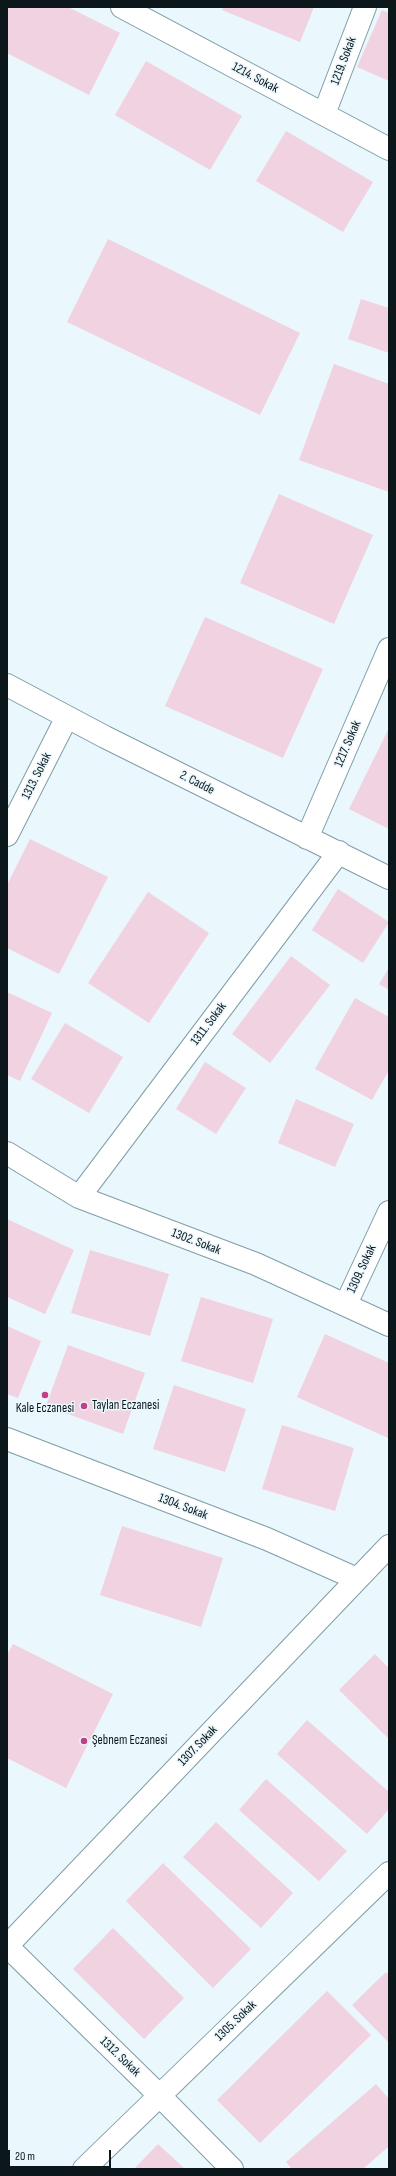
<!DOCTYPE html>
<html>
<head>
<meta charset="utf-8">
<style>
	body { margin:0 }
	#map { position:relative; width:396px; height:2176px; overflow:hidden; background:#eaf7fc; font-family:"Sofia Sans Condensed",sans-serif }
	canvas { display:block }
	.frame { position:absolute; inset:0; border:8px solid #0b171b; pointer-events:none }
	.scale { position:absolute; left:8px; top:2150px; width:103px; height:18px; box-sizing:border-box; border:2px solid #0b171b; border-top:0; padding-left:5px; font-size:12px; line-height:14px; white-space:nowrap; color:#0b171b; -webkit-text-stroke:3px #eaf7fc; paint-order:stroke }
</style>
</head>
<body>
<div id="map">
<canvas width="396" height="2176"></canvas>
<div class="frame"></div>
<div class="scale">20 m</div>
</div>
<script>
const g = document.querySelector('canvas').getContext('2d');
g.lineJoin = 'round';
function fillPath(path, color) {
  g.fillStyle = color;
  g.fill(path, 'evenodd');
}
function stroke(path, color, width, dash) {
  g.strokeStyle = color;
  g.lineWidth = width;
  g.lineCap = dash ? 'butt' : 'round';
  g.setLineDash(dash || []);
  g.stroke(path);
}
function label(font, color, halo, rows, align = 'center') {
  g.font = font + ' "Sofia Sans Condensed",sans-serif';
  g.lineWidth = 3;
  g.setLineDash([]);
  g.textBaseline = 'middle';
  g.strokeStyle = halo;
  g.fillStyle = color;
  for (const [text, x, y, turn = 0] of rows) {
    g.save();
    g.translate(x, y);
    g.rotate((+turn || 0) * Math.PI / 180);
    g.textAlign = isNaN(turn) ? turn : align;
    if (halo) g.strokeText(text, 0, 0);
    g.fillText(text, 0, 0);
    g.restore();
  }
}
const building = new Path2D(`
	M7 7H68L120 33 89 95 7 53Z
	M224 7H314L300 42 222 10Z
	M382 10 389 13V81L357 67Z
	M146 61 242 116 210 170 115 115Z
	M286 131 373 182 343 232 256 181Z
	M108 239 300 333 260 415 67 322Z
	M361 299 389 308V353L348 339Z
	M334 364 389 384V492L299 460Z
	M279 494 373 535 334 624 240 583Z
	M205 617 323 669 283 758 165 706Z
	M389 728V829L349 809Z
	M30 839 108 877 59 974 7 948V885Z
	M338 889 389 922 363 963 312 930Z
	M148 892 209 933 149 1023 88 983Z
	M291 956 330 985 270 1063 232 1034Z
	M389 968V990L379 984Z
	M7 992 52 1013 20 1081 7 1075Z
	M355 998 389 1017V1070L372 1100 315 1069Z
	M65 1023 123 1057 89 1113 31 1079Z
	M205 1062 246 1088 216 1134 176 1109Z
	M296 1099 354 1124 335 1167 278 1143Z
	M7 1219 74 1250 45 1314 7 1297Z
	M90 1250 169 1274 150 1336 71 1313Z
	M201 1297 273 1319 253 1383 181 1361Z
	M7 1326 41 1341 18 1398 7 1394Z
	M325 1334 389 1363 388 1438 297 1397Z
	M68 1345 145 1373 123 1434 46 1406Z
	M174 1385 246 1409 225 1472 153 1449Z
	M282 1425 354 1448 335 1511 262 1489Z
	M122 1526 223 1558 201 1627 100 1595Z
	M13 1644 113 1694 66 1788 7 1758V1655Z
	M375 1654 389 1668V1739L339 1690Z
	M307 1720 389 1792V1809L367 1834 277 1754Z
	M266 1779 347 1851 319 1881 239 1810Z
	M216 1822 293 1893 261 1928 183 1857Z
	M163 1863 251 1949 213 1988 126 1901Z
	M113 1928 184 1998 144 2039 73 1969Z
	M386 1972 389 1975V2043L352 2005Z
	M327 1991 371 2035 260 2143 217 2100Z
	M376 2084 389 2099V2146L363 2169H292L286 2162Z
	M158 2144 185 2169H134Z`);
const street = new Path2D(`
	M122 7 389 149
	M324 114 365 7
	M7 685 105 737 389 878
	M7 835 67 717
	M307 838 389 649
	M7 1153 79 1197 256 1264 389 1325
	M79 1197 339 852
	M346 1304 389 1212
	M7 1439 267 1539 357 1579
	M7 1946 389 1546
	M7 1946 159 2095 232 2169
	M84 2169 389 1873`);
const markers = [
	[45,1395,4,"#bf3f8b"],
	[84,1406,4,"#bf3f8b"],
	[84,1741,4,"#bf3f8b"]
];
const streetNames = [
	["1219. Sokak",344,61,-69],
	["1214. Sokak",255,78,28],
	["1217. Sokak",348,744,-67],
	["1313. Sokak",37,776,-63],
	["2. Cadde",197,783,27],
	["1311. Sokak",209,1024,-53],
	["1302. Sokak",196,1242,21],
	["1309. Sokak",362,1269,-65],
	["1304. Sokak",183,1507,21],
	["1307. Sokak",198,1746,-46],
	["1305. Sokak",236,2021,-44],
	["1312. Sokak",120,2057,44]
];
const poiNames = [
	["Taylan Eczanesi",92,1406],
	["Kale Eczanesi",45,1409,"center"],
	["Şebnem Eczanesi",92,1741]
];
fillPath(building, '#f1d2e0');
stroke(street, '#7e9ea9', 24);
stroke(street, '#fff', 22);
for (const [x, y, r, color] of markers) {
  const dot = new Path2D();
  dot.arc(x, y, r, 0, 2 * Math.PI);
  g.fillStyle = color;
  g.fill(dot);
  stroke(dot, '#eaf7fc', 1.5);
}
label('13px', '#0b171b', '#eaf7fc', streetNames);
label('13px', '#0b171b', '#eaf7fc', poiNames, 'left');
</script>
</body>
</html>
